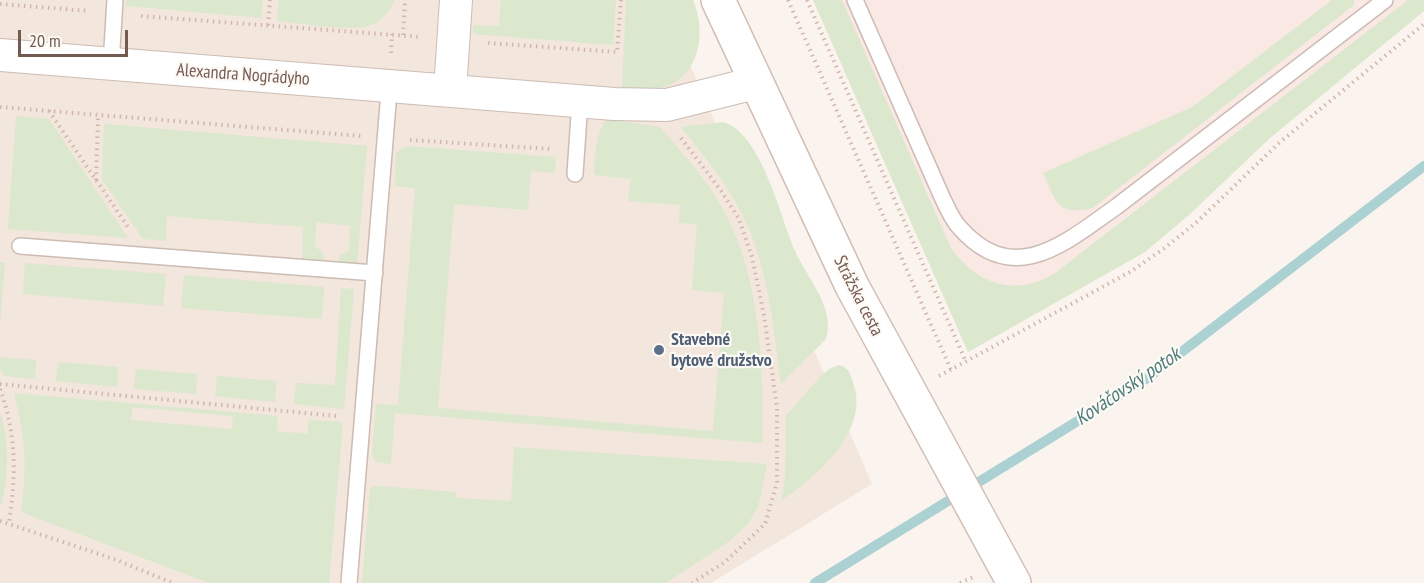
<!DOCTYPE html>
<html>
<head>
<meta charset="utf-8">
<style>
	body { margin:0 }
	#map { position:relative; width:1424px; height:583px; overflow:hidden; background:#fbf4ee; font-family:"PT Sans Narrow",sans-serif }
	canvas { display:block }
	.scale { position:absolute; left:18px; top:30px; width:110px; height:27px; box-sizing:border-box; border:3px solid #745b52; border-top:0; padding-left:8px; font-size:18px; line-height:21px; white-space:nowrap; color:#745b52; -webkit-text-stroke:4px #fdf9f4; paint-order:stroke }
</style>
</head>
<body>
<div id="map">
<canvas width="1424" height="583"></canvas>
<div class="scale">20 m</div>
</div>
<script>
const g = document.querySelector('canvas').getContext('2d');
g.lineJoin = 'round';
function fillPath(path, color) {
  g.fillStyle = color;
  g.fill(path, 'evenodd');
}
function stroke(path, color, width, dash) {
  g.strokeStyle = color;
  g.lineWidth = width;
  g.lineCap = dash ? 'butt' : 'round';
  g.setLineDash(dash || []);
  g.stroke(path);
}
function label(font, color, halo, rows, align = 'center') {
  g.font = font + ' "PT Sans Narrow",sans-serif';
  g.lineWidth = 4.5;
  g.setLineDash([]);
  g.textBaseline = 'middle';
  g.strokeStyle = halo;
  g.fillStyle = color;
  for (const [text, x, y, turn = 0] of rows) {
    g.save();
    g.translate(x, y);
    g.rotate((+turn || 0) * Math.PI / 180);
    g.textAlign = isNaN(turn) ? turn : align;
    if (halo) g.strokeText(text, 0, 0);
    g.fillText(text, 0, 0);
    g.restore();
  }
}
const residential = new Path2D(`
	M0 0H662L872 484 711 583H0Z`);
const commercial = new Path2D(`
	M813 0H1424V11L1270 138 1189 215 1145 252 968 352Z`);
const green = new Path2D(`
	M126 0H263L261 18 126 6Z
	M279 0H395C390 11 381 22 368 26 348 32 300 23 277 21Z
	M501 0H616L613 45 473 34V25L499 26Z
	M626 0H693C707 32 700 75 664 87 651 91 635 89 622 88Z
	M813 0H842L951 248C977 284 1015 298 1055 273L1408 0H1424V11L1270 138 1189 215 1145 252 968 352Z
	M1332 0H1354V5L1093 208C1056 216 1057 202 1043 173L1192 107Z
	M16 116 49 119 128 238 8 229Z
	M606 119 660 127C683 154 707 180 724 211 761 280 763 367 763 443L395 413 391 464 376 462 372 456 376 404 398 405 415 188 392 186 395 185 396 153 406 146 556 157 555 173 531 171 528 210 454 204 438 408 713 431 724 293 692 290 697 224 679 223 680 205 628 201 631 179 594 175C595 155 595 136 606 119Z
	M724 122C762 135 780 216 795 251 807 278 836 308 826 339L781 384C774 331 769 275 748 226 731 189 706 158 681 127Z
	M104 124 367 146 357 265 339 263V256L349 251 350 226 316 222 315 246 324 254V262L302 260 303 227 167 216 166 241 143 239 102 179Z
	M5 262 0 324V263Z
	M25 263 166 274 163 306 23 294Z
	M184 275 324 287 322 319 181 308Z
	M341 288 354 289 344 409 294 404 296 383 335 385Z
	M0 357 36 360 35 379 4 376 0 369Z
	M58 362 118 367 117 387 56 381Z
	M839 365C850 368 851 376 854 386 869 433 814 478 781 501L785 479 786 416 820 377 829 369Z
	M136 369 197 374 196 394 134 389Z
	M217 376 276 381 275 402 215 396Z
	M14 393 277 416V431L307 434 309 420 343 422 329 583H209L21 512C27 467 26 437 14 393ZM132 407 233 416 232 429 131 420Z
	M0 412C10 443 8 473 2 505L0 504Z
	M514 447 767 464 758 507 747 525 728 542 666 583H362L370 489 375 486H380L456 492V498L511 501Z`);
const stream = new Path2D(`
	M815 583 1149 377 1424 166`);
const path = new Path2D(`
	M788 0 951 370
	M807 0 966 362
	M0 4 89 11
	M141 16 421 37
	M268 25 270 0
	M403 35 405 0
	M488 43 617 52 621 0
	M391 53 392 34
	M0 107 361 136
	M49 111 128 227
	M681 138 722 192 739 219 752 257 764 315 777 408V483L765 524 725 562 692 583
	M410 140 552 149
	M96 180 98 115
	M939 376 1130 272 1166 247 1198 221 1279 143 1424 24
	M0 384 337 416
	M0 389C17 436 16 475 9 523
	M0 521 114 559 173 583
	M960 583 973 577`);
const lane = new Path2D(`
	M855 0 942 197C947 207 952 220 960 228 1014 289 1066 242 1116 207L1385 0
	M111 64 115 0
	M575 174 580 101
	M20 246 375 273
	M349 583 388 104`);
const street = new Path2D(`
	M0 55 614 104 667 105 755 83
	M450 91 456 0`);
const secondary = new Path2D(`
	M718 0 852 286 1014 583`);
const markers = [
	[659,350,6,"#5c6f8a"]
];
const streetNames = [
	["Alexandra Nográdyho",243,75,4],
	["Strážska cesta",858,296,63]
];
const serviceNames = [
	["Stavebné",671,340],
	["bytové družstvo",671,361]
];
const waterNames = [
	["Kováčovský potok",1128,387,-34]
];
fillPath(residential, '#f2e6dd');
fillPath(commercial, '#f9e8e3');
fillPath(green, '#dbe8cd');
stroke(stream, '#abd1d3', 10);
stroke(lane, '#ccbcb4', 18);
stroke(street, '#ccbcb4', 34);
stroke(secondary, '#d1beb4', 36);
stroke(path, '#d2b6ab', 4, [1.5, 4.5]);
stroke(lane, '#fff', 15);
stroke(street, '#fff', 32);
stroke(secondary, '#fff', 33);
for (const [x, y, r, color] of markers) {
  const dot = new Path2D();
  dot.arc(x, y, r, 0, 2 * Math.PI);
  g.fillStyle = color;
  g.fill(dot);
  stroke(dot, '#fdf9f4', 2);
}
label('18px', '#745b52', '#fdf9f4', streetNames);
label('bold 18px', '#4e5e75', '#fdf9f4', serviceNames, 'left');
label('italic 20px', '#4b7b7d', '#fdf9f4', waterNames);
</script>
</body>
</html>
